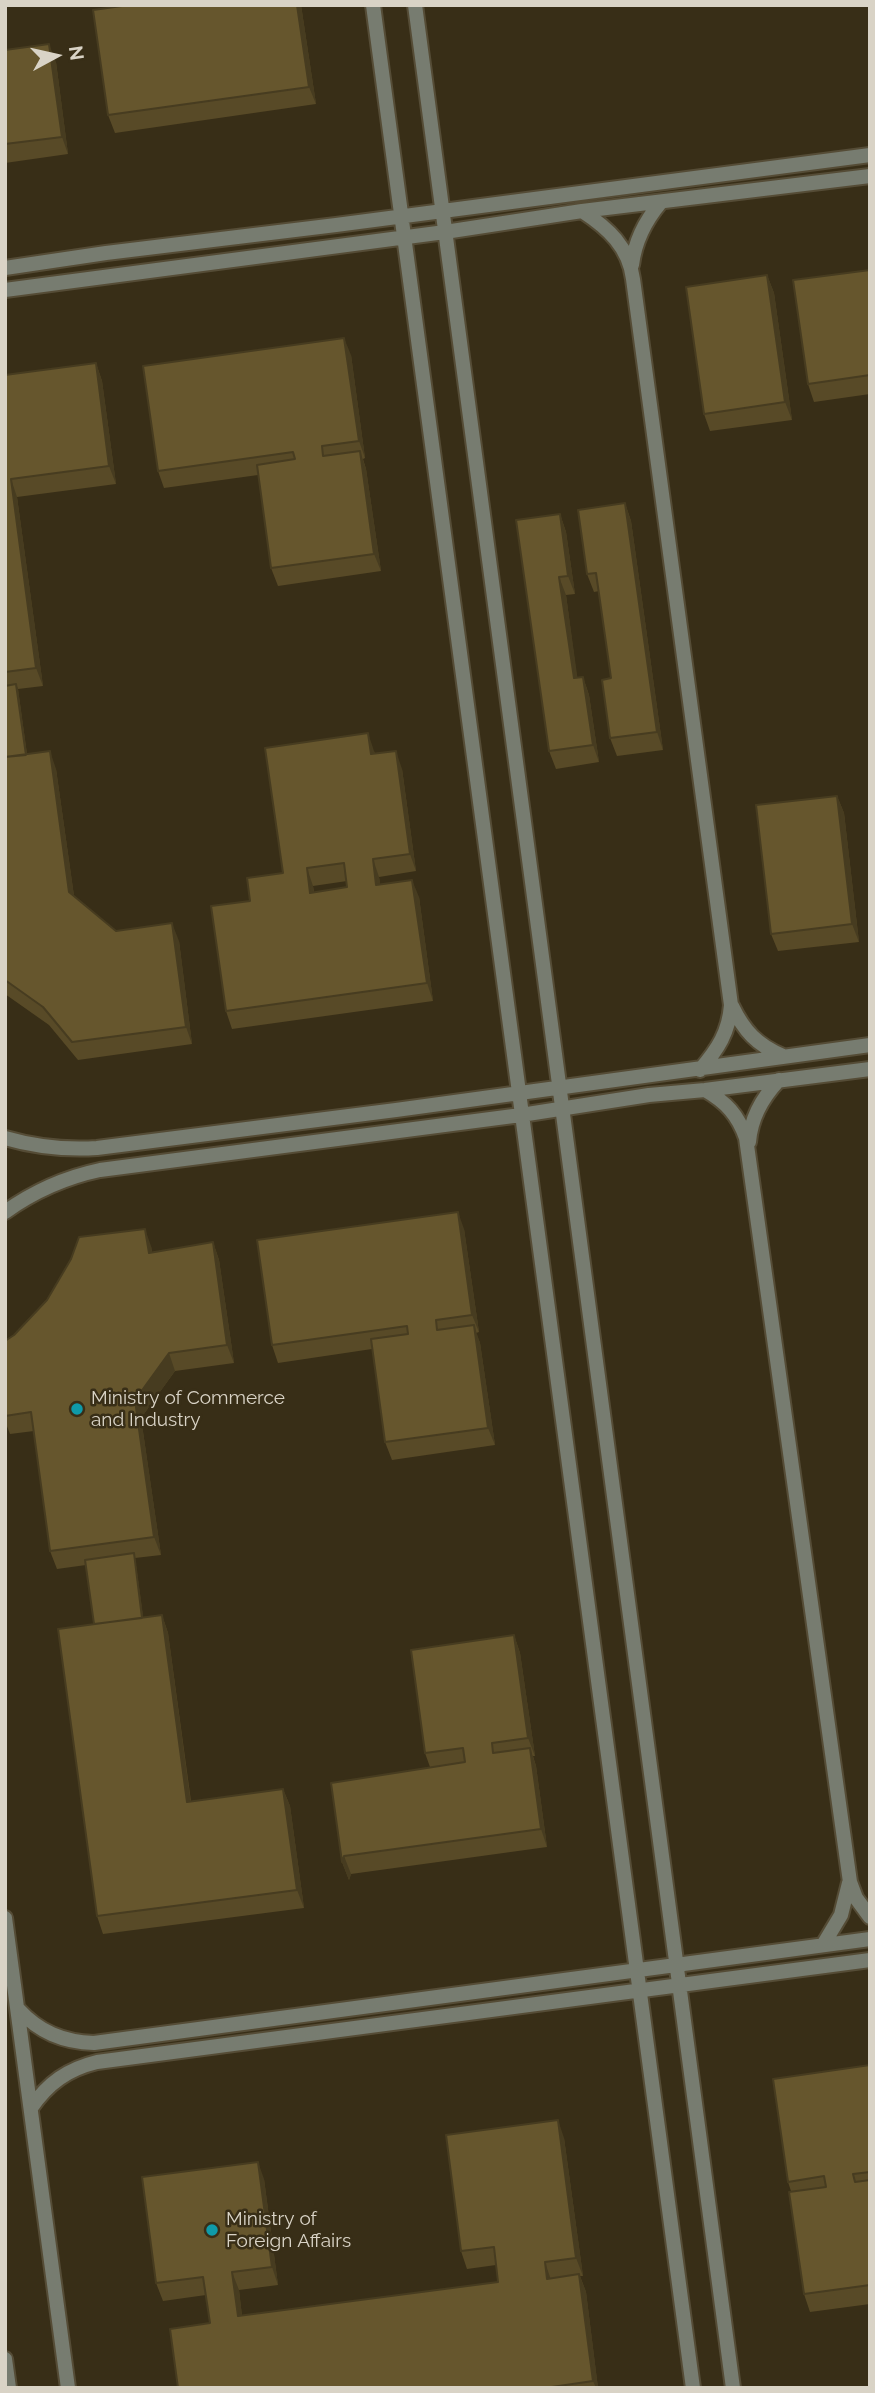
<!DOCTYPE html>
<html>
<head>
<meta charset="utf-8">
<style>
	body { margin:0 }
	#map { position:relative; width:875px; height:2393px; overflow:hidden; background:#382e17; font-family:Raleway,sans-serif }
	canvas { display:block }
	.frame { position:absolute; inset:0; border:7px solid #d9d3c6; pointer-events:none }
	.north { position:absolute; left:21px; top:21px; width:70px; height:70px; -webkit-text-stroke:5px #382e17; paint-order:stroke; rotate:82deg; font-size:19px; font-weight:700; line-height:28px; text-align:center; color:#d9d3c6 }
	.north::after { content:''; display:block; margin:auto; width:24px; height:32px; background:#d9d3c6; clip-path:polygon(50% 0,100% 100%,50% 72%,0 100%) }
</style>
</head>
<body>
<div id="map">
<canvas width="875" height="2393"></canvas>
<div class="frame"></div>
<div class="north">N</div>
</div>
<script>
const g = document.querySelector('canvas').getContext('2d');
g.lineJoin = 'round';
function stroke(path, color, width, dash) {
  g.strokeStyle = color;
  g.lineWidth = width;
  g.lineCap = dash ? 'butt' : 'round';
  g.setLineDash(dash || []);
  g.stroke(path);
}
function fillPath(path, color) {
  g.fillStyle = color;
  g.fill(path, 'evenodd');
}
function label(font, color, halo, rows, align = 'center') {
  g.font = font + ' Raleway,sans-serif';
  g.lineWidth = 5;
  g.setLineDash([]);
  g.textBaseline = 'middle';
  g.strokeStyle = halo;
  g.fillStyle = color;
  for (const [text, x, y, turn = 0] of rows) {
    g.save();
    g.translate(x, y);
    g.rotate((+turn || 0) * Math.PI / 180);
    g.textAlign = isNaN(turn) ? turn : align;
    if (halo) g.strokeText(text, 0, 0);
    g.fillText(text, 0, 0);
    g.restore();
  }
}
const minor = new Path2D(`
	M373 5 693 2388
	M415 5 733 2388
	M582 211C608 228 629 247 633 279L731 1005C729 1032 718 1049 700 1070
	M632 265C635 240 645 221 661 202
	M5 268 106 253 336 225 870 155
	M5 290 445 232 582 211 870 176
	M732 1006C744 1031 757 1045 783 1056
	M705 1090C726 1102 738 1115 746 1138L850 1882 856 1898 870 1917
	M5 1138C36 1147 65 1150 97 1148L396 1110 870 1045
	M749 1142C751 1117 762 1098 779 1080
	M5 1212C33 1192 67 1177 100 1170L521 1115 649 1095 705 1090 870 1069
	M5 1918 68 2388
	M823 1945 841 1915 849 1883
	M18 2009C39 2032 63 2042 94 2043L870 1939
	M31 2108C48 2083 68 2069 97 2062L870 1960
	M5 2359 9 2388`);
const wall = new Path2D(`
	M301 5 316 104 115 133 108 115Z
	M5 50 56 62 68 154 5 163Z
	M870 270V394L814 402 808 384Z
	M767 275 774 293 792 420 710 431 704 414Z
	M351 355 365 458 363 459 366 469 381 571 278 586 271 568 258 475 164 488 158 471Z
	M96 363 102 381 116 484 17 497 43 686 18 689 27 754 56 769 74 896 116 931 179 941 192 1044 78 1060 49 1025 5 994V375Z
	M625 503 631 521 663 750 617 756 610 738 611 678 599 591 594 592 587 574Z
	M560 514 566 532 575 594 566 595 577 678 583 677 589 695 599 762 556 769 549 751Z
	M374 751 375 754 402 769 416 871 379 877 380 884 419 897 433 1001 232 1029 226 1011 250 901 283 873ZM347 881V887L314 892 313 886Z
	M837 796 844 813 859 942 778 951 771 934Z
	M464 1229 479 1332 476 1333 480 1343 495 1445 392 1460 385 1442 372 1349 278 1363 272 1345Z
	M213 1242 219 1260 234 1363 175 1371 141 1418 161 1555 135 1558 143 1617 162 1615 168 1633 191 1801 283 1789 290 1806 304 1908 103 1934 97 1916 94 1624 86 1565 57 1569 50 1551 34 1431 10 1434 5 1421V1341L151 1246 152 1252Z
	M514 1635 520 1653 535 1756H533L536 1766 547 1847 351 1874 349 1880 342 1862 331 1783 430 1767 425 1753Z
	M870 2065V2304L810 2312 804 2294 791 2191 788 2182Z
	M564 2138 583 2276H580L586 2292 598 2388H178L210 2323 206 2295 163 2301 156 2283 264 2179 278 2285 239 2290 242 2316 498 2282 496 2265 467 2269 461 2251Z`);
const shadedWall = new Path2D(`
	M297 5H301L316 104 309 87Z
	M49 44 56 62 68 154 62 137Z
	M767 275 774 293 792 420 785 402Z
	M344 338 351 355 365 458 359 441Z
	M96 363 102 381 116 484 109 466Z
	M360 451 366 469 381 571 374 554Z
	M11 479 17 497 43 686 36 668Z
	M625 503 631 521 663 750 657 732Z
	M560 514 566 532 575 594 568 576Z
	M559 577 566 595 580 696 574 678Z
	M583 677 589 695 599 762 593 745Z
	M16 684 18 689 29 773 28 768Z
	M368 733 374 751 377 772 371 754Z
	M50 751 56 769 76 910 69 892Z
	M396 751 402 769 416 871 410 854Z
	M837 796 844 813 859 942 852 924Z
	M373 859 379 877 383 903 376 885Z
	M307 868 313 886 316 910 310 893Z
	M412 880 419 897 433 1001 427 983Z
	M172 923 179 941 192 1044 186 1027Z
	M458 1212 464 1229 479 1332 472 1315Z
	M145 1229 151 1246 155 1271 149 1253Z
	M213 1242 219 1260 234 1363 227 1345Z
	M474 1325 480 1343 495 1445 488 1428Z
	M169 1353 175 1371 141 1418 161 1555 154 1537 135 1400Z
	M134 1553 135 1558 146 1636 144 1631Z
	M162 1615 168 1633 193 1819 187 1802Z
	M514 1635 520 1653 535 1756 528 1738Z
	M530 1748 536 1766 547 1847 541 1829Z
	M283 1789 290 1806 304 1908 297 1890Z
	M344 1856 351 1874 349 1880 342 1862Z
	M558 2120 564 2138 583 2276 576 2258Z
	M258 2162 264 2179 278 2285 272 2267Z
	M545 2262 551 2280 547 2279Z
	M232 2272 239 2290 244 2334 238 2316Z
	M579 2274 586 2292 598 2388H596L593 2381Z`);
const building = new Path2D(`
	M129 5H297L309 87 108 115 93 10Z
	M49 44 62 137 5 144V50Z
	M870 270V375L808 384 793 280Z
	M767 275 785 402 704 414 686 287Z
	M344 338 359 441 322 446 323 456 360 451 374 554 271 568 257 465 295 459 293 452 158 471 143 366Z
	M96 363 109 466 11 479 36 668 5 672V375Z
	M625 503 657 732 610 738 602 680 611 678 596 573 587 574 578 510Z
	M560 514 568 576 559 577 574 678 583 677 593 745 549 751 516 520Z
	M16 684 26 755 5 757V686Z
	M368 733 371 754 396 751 410 854 373 859 376 885 412 880 427 983 226 1011 211 906 250 901 247 878 283 873 265 748ZM344 863 347 887 310 893 307 868Z
	M50 751 69 892 116 931 172 923 186 1027 72 1042 43 1007 5 980V757Z
	M837 796 852 924 771 934 756 805Z
	M458 1212 472 1315 436 1320 437 1330 474 1325 488 1428 385 1442 371 1339 408 1334 407 1326 272 1345 257 1240Z
	M145 1229 149 1253 213 1242 227 1345 169 1353 135 1400 154 1537 50 1551 31 1412 5 1416V1341L14 1335 47 1300 71 1259 79 1237Z
	M134 1553 142 1618 94 1624 85 1560Z
	M162 1615 187 1802 283 1789 297 1890 97 1916 58 1629Z
	M514 1635 528 1738 492 1743 493 1753 530 1748 541 1829 344 1856 342 1862 331 1783 465 1762 463 1748 425 1753 411 1650Z
	M870 2065V2172L853 2174 855 2182 870 2180V2285L804 2294 789 2192 826 2187 824 2176 788 2182 773 2079Z
	M558 2120 576 2258 545 2262 547 2279 579 2274 593 2381 545 2388H178L170 2329 210 2323 203 2277 156 2283 142 2177 258 2162 272 2267 232 2272 238 2316 498 2282 494 2247 461 2251 446 2135Z`);
const markers = [
	[77,1409,7,"#0f9aa8"],
	[212,2230,7,"#0f9aa8"]
];
const poiNames = [
	["Ministry of Commerce",91,1398],
	["and Industry",91,1420],
	["Ministry of",226,2219],
	["Foreign Affairs",226,2241]
];
stroke(minor, '#554c36', 18);
stroke(minor, '#777c70', 14);
fillPath(wall, '#584a27');
fillPath(shadedWall, '#473c20');
fillPath(building, '#66562d');
stroke(building, '#473c20', 2);
for (const [x, y, r, color] of markers) {
  const dot = new Path2D();
  dot.arc(x, y, r, 0, 2 * Math.PI);
  g.fillStyle = color;
  g.fill(dot);
  stroke(dot, '#382e17', 2.5);
}
label('19px', '#d9d3c6', '#382e17', poiNames, 'left');
</script>
</body>
</html>
